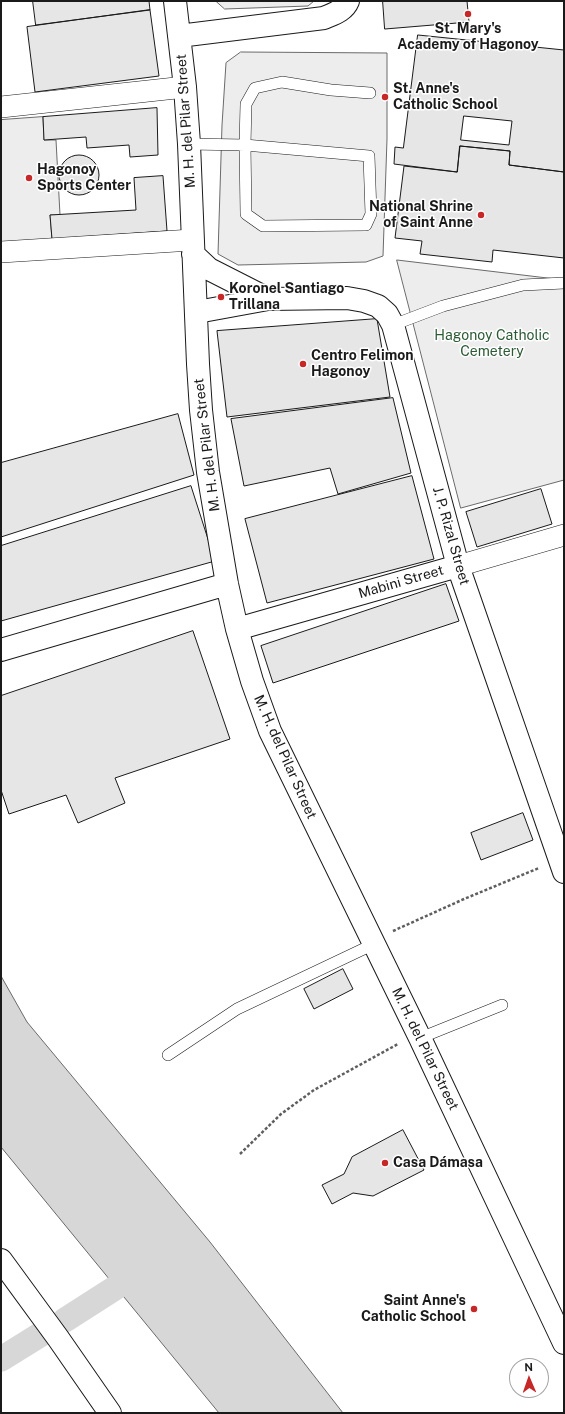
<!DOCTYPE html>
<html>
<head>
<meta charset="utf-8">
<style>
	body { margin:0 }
	#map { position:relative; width:565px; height:1414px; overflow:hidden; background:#fff; font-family:"Public Sans",sans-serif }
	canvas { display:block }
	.frame { position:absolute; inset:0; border:2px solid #1a1a1a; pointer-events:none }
	.north { position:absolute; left:509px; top:1358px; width:40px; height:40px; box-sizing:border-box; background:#fff; border:1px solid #a3a3a3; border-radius:50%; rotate:358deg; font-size:11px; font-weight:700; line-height:16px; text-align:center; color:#1a1a1a }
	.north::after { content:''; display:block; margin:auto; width:14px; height:18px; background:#c62828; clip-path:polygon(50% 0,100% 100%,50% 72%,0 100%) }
</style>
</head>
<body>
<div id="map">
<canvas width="565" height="1414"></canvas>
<div class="frame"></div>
<div class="north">N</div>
</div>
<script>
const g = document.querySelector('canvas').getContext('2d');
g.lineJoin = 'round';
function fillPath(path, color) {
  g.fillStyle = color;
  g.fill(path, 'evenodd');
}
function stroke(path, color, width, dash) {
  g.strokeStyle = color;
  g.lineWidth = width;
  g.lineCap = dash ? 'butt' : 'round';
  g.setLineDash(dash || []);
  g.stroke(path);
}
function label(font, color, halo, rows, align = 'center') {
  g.font = font + ' "Public Sans",sans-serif';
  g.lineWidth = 3;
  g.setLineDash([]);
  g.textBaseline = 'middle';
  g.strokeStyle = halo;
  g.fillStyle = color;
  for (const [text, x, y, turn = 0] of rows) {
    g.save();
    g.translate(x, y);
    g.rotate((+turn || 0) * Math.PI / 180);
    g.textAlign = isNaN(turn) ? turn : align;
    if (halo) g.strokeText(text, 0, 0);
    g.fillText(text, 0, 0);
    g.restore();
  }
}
const built = new Path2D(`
	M216 1H314L308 6 225 9Z
	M241 52 387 53V139L383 256 366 262 238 265 218 254 222 125 226 63Z
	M43 117 44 140H56L60 215H50L52 239 1 243V120Z
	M397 260 564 280V480L461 508Z`);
const water = new Path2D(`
	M1 976 27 1022 210 1242 343 1413H219L1 1147Z`);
const canal = new Path2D(`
	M65 1320 115 1288
	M1 1359 43 1333`);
const building = new Path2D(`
	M33 1H149L150 10 36 25Z
	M383 1H467L469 22 385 29Z
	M150 10 159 76 35 92 27 27Z
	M418 35 564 50V172L509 165 510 151 460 146 457 172 394 164 395 147 403 148ZM464 116 512 121 509 145 461 140Z
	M157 108 158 155 130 157 129 145 87 148 86 137 44 140 43 117Z
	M460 146 510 151 509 165 564 172V258L493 250 492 262 420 254 422 241 395 238 404 166 457 172Z
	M59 175a20 20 0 1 1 40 0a20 20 0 1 1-40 0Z
	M163 176 167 231 52 239 50 215 136 210 134 178Z
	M377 319 390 397 227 417 217 331Z
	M393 398 411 473 338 494 330 468 244 486 231 419Z
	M178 414 194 475 1 537V463Z
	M412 476 434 559 267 603 245 519Z
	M191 486 215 561 1 621V546Z
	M541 489 552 524 477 547 466 512Z
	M446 584 459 621 273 683 261 646Z
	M193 631 230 739 115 778 125 803 78 823 66 795 9 814 1 790V696Z
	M523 813 533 840 481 860 471 833Z
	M343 969 353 989 314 1009 304 989Z
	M403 1130 424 1170 373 1196 353 1193 332 1204 322 1185 344 1174 352 1157Z`);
const path = new Path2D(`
	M393 931 464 899 539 868
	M240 1154 281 1114 314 1090 398 1044`);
const lane = new Path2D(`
	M189 144 245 145 246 104 255 88 282 82 331 90 370 93
	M245 145 369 156 371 214 366 225 263 226 246 214Z
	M393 325 443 306 523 285 564 283
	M420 1038 502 1005
	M168 1055 237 1009 374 944`);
const street = new Path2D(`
	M1 107 185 87
	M1 252 192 240
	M458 566 564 535`);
const secondary = new Path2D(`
	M175 1 185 87 189 144 198 364 201 410 208 472 227 584 237 629 252 681 270 731 420 1038 564 1343
	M179 36 324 18C333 14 344 11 348 1
	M193 254 209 269 268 299
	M197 312 268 299 347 298 364 301 378 306 387 314 393 325 458 566 564 872
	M237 629 458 566
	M1 650 227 584
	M1 1260 58 1338 110 1413`);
const markers = [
	[468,14,4,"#c62828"],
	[385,97,4,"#c62828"],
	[29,178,4,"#c62828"],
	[481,215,4,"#c62828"],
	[221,297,4,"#c62828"],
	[303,364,4,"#c62828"],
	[385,1163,4,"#c62828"],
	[474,1309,4,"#c62828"]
];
const poiNames = [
	["St. Mary's",468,29,"center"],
	["Academy of Hagonoy",468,45,"center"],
	["St. Anne's",393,89],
	["Catholic School",393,105],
	["Hagonoy",37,170],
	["Sports Center",37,186],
	["National Shrine",473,207,"right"],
	["of Saint Anne",473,223,"right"],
	["Koronel Santiago",229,289],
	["Trillana",229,305],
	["Centro Felimon",311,356],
	["Hagonoy",311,372],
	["Casa Dámasa",393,1163],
	["Saint Anne's",466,1301,"right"],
	["Catholic School",466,1317,"right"]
];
const streetNames = [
	["M. H. del Pilar Street",186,121,-94],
	["M. H. del Pilar Street",207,445,-97],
	["J. P. Rizal Street",451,536,74],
	["Mabini Street",401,582,-16],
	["M. H. del Pilar Street",285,757,66],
	["M. H. del Pilar Street",425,1049,64]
];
const parkNames = [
	["Hagonoy Catholic",492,336],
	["Cemetery",492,352]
];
fillPath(built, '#ededed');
stroke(built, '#6a6a6a', 1);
fillPath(water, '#d7d7d7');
stroke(water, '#6a6a6a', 1);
stroke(canal, '#d7d7d7', 25);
fillPath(building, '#e6e6e6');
stroke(building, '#1a1a1a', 1);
stroke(lane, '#1a1a1a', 12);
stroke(street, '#1a1a1a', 22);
stroke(secondary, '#1a1a1a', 24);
stroke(path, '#5f5f5f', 2.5, [3, 2]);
stroke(lane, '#fff', 11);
stroke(street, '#fff', 21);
stroke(secondary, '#fff', 22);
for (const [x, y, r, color] of markers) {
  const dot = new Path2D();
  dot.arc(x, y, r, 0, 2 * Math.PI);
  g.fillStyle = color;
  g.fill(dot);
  stroke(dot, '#fff', 1.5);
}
label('bold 14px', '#1a1a1a', '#fff', poiNames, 'left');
label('14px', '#1a1a1a', '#fff', streetNames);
label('14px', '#2b5a34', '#fff', parkNames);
</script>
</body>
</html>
